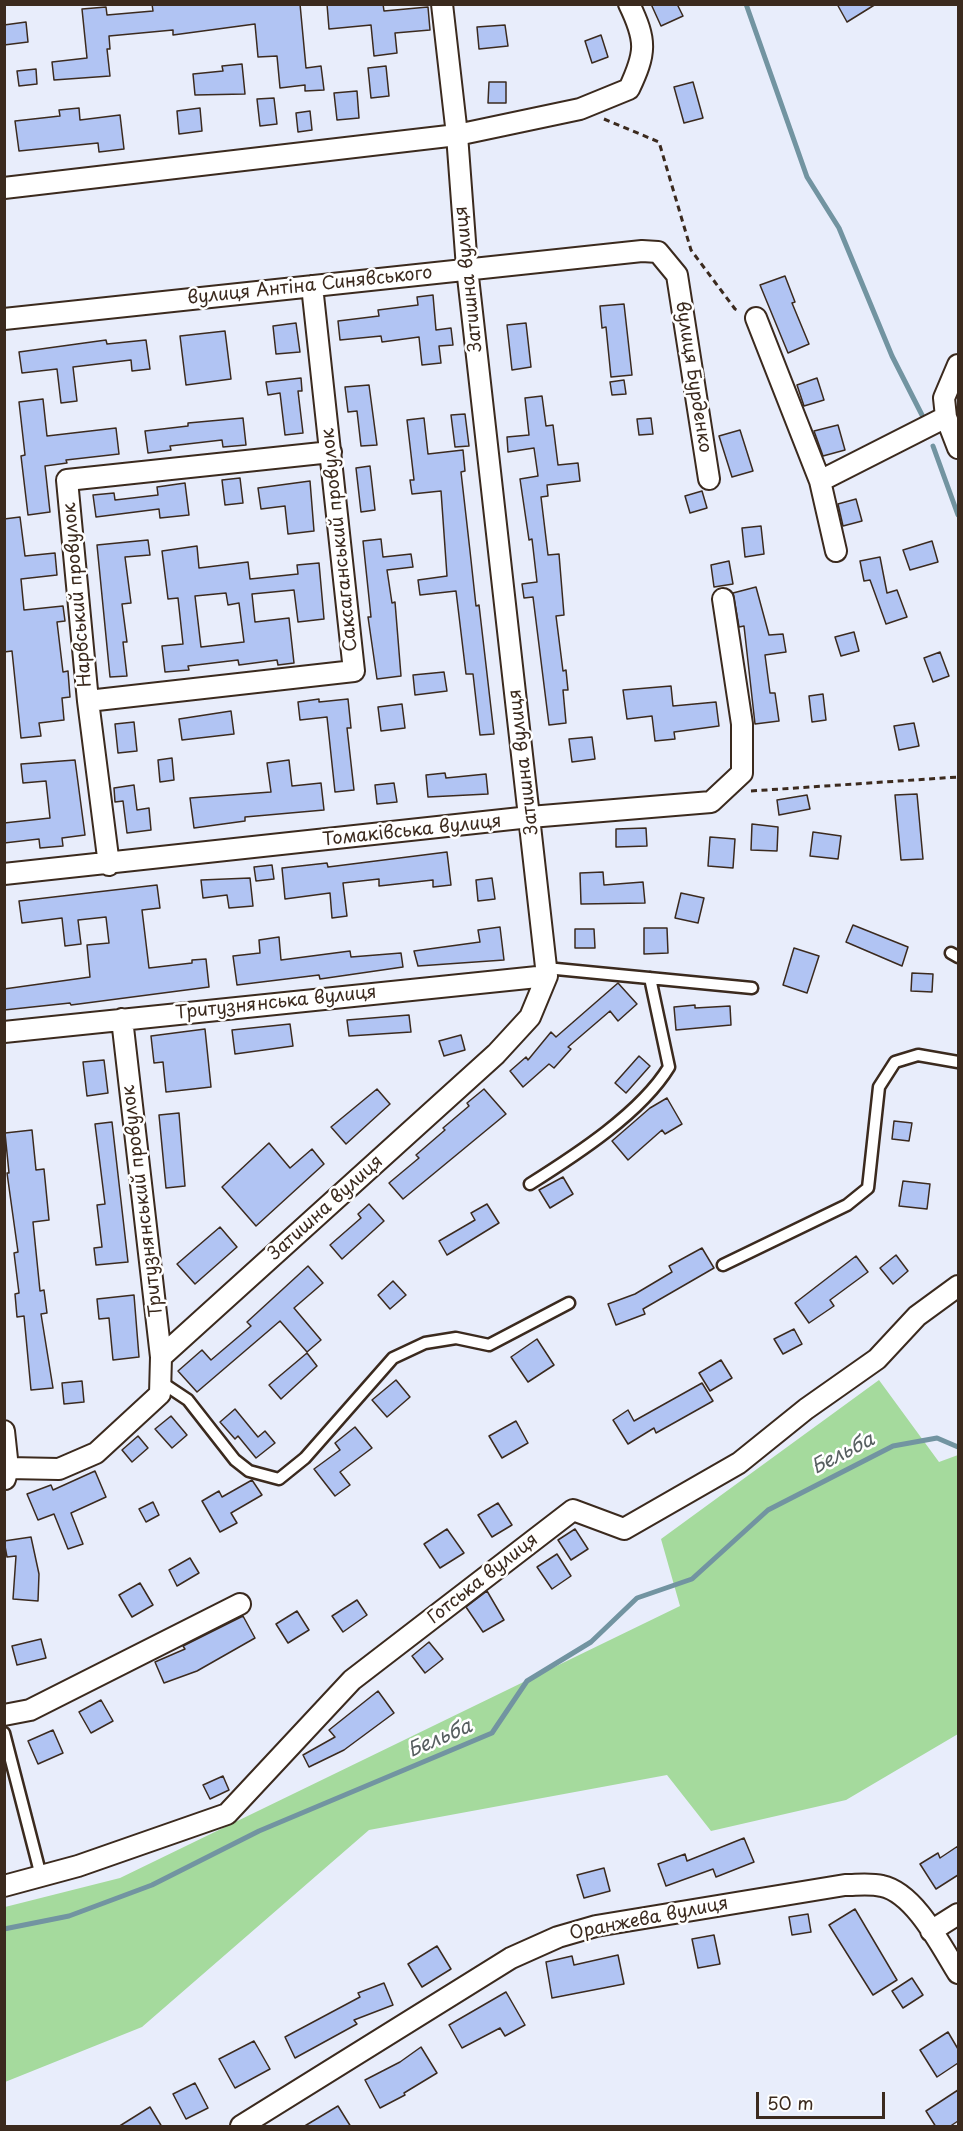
<!DOCTYPE html>
<html>
<head>
<meta charset="utf-8">
<style>
	body { margin:0 }
	#map { position:relative; width:963px; height:2131px; overflow:hidden; background:#e8edfb; font-family:"Playpen Sans",sans-serif }
	canvas { display:block }
	.frame { position:absolute; inset:0; border:6px solid #3b2a1e; pointer-events:none }
	.scale { position:absolute; left:756px; top:2092px; width:129px; height:27px; box-sizing:border-box; border:3px solid #3b2a1e; border-top:0; padding-left:8px; font-size:18px; line-height:21px; white-space:nowrap; color:#3b2a1e; -webkit-text-stroke:4px #fff; paint-order:stroke }
</style>
</head>
<body>
<div id="map">
<canvas width="963" height="2131"></canvas>
<div class="frame"></div>
<div class="scale">50 m</div>
</div>
<script>
const g = document.querySelector('canvas').getContext('2d');
g.lineJoin = 'round';
function fillPath(path, color) {
  g.fillStyle = color;
  g.fill(path, 'evenodd');
}
function stroke(path, color, width, dash) {
  g.strokeStyle = color;
  g.lineWidth = width;
  g.lineCap = dash ? 'butt' : 'round';
  g.setLineDash(dash || []);
  g.stroke(path);
}
function label(font, color, halo, rows, align = 'center') {
  g.font = font + ' "Playpen Sans",sans-serif';
  g.lineWidth = 5;
  g.setLineDash([]);
  g.textBaseline = 'middle';
  g.strokeStyle = halo;
  g.fillStyle = color;
  for (const [text, x, y, turn = 0] of rows) {
    g.save();
    g.translate(x, y);
    g.rotate((+turn || 0) * Math.PI / 180);
    g.textAlign = isNaN(turn) ? turn : align;
    if (halo) g.strokeText(text, 0, 0);
    g.fillText(text, 0, 0);
    g.restore();
  }
}
const green = new Path2D(`
	M879 1380 939 1462 958 1455V1734L846 1800 711 1831 667 1775 369 1830 142 2027 5 2082V1907L120 1878 680 1606 661 1539Z`);
const stream = new Path2D(`
	M746 4 807 177 839 228 892 356 923 417
	M933 446 958 515
	M4 1929 69 1916 152 1885 259 1831 492 1733 527 1681 591 1642 637 1598 692 1579 768 1510 893 1446 937 1438 958 1447`);
const building = new Path2D(`
	M152 4H300L306 68 321 66 324 90 305 91V85L280 88 277 56 258 57 255 24 173 35V30L109 36 110 49H107L110 76 54 80 52 62 87 58 82 9 106 7 107 15 153 11Z
	M327 4H383L384 11 428 7 430 30 395 33 397 53 374 56 371 25 329 29Z
	M651 4H677L683 16 661 26Z
	M837 4H876L847 22Z
	M26 22 28 42 4 45V25Z
	M505 25 508 46 479 49 477 27Z
	M601 35 608 57 592 63 585 41Z
	M242 64 245 94 195 95 193 74 223 71 222 66Z
	M386 66 389 96 371 98 368 68Z
	M36 69 37 84 19 86 17 71Z
	M489 82H506V103H488Z
	M693 82 703 118 684 123 674 87Z
	M357 91 359 118 337 120 334 93Z
	M274 98 277 124 260 126 257 99Z
	M79 108 80 120 120 115 124 149 99 152 98 143 19 151 15 121 60 116 59 110Z
	M200 108 202 131 179 134 177 111Z
	M310 111 312 130 298 132 296 113Z
	M785 276 795 302 792 303 809 344 788 353 760 285Z
	M433 295 436 330 451 328 453 345 439 346 441 363 422 365 419 337 382 342 381 336 340 340 338 321 379 316 378 310 418 305 417 297Z
	M624 304 632 375 611 377 606 327 602 328 600 306Z
	M296 323 300 352 276 354 273 326Z
	M526 323 531 367 512 370 507 325Z
	M225 331 231 379 186 385 180 336Z
	M106 340 107 344 146 340 150 369 132 371 131 360 73 367 77 401 61 403 57 369 22 373 19 352Z
	M301 378 302 391H298L303 433 285 435 280 393 268 395 266 382Z
	M817 378 824 400 804 406 797 385Z
	M624 380 626 394 612 395 610 382Z
	M369 385 377 445 361 446 357 411 348 412 345 387Z
	M542 396 546 426 553 425 558 465 578 463 580 481 547 485 548 496 541 497 548 555 559 554 564 615 556 616 563 671 566 670 568 690H563L566 723 549 725 533 597 524 598 522 584 537 582 532 539 529 540 520 479 538 476 534 448 508 452 507 437 529 435 525 398Z
	M43 399 47 436 116 428 119 454 66 460 67 463 45 466 50 512 28 515 21 456 25 455 19 402Z
	M465 414 469 446 455 447 451 415Z
	M243 418 246 445 223 447 222 440 170 446 171 450 148 453 145 431 188 426V423Z
	M424 418 428 454 463 450 465 471 461 472 470 551 476 606 479 605 494 734 480 735 473 674H466L456 591 420 595 418 580 447 576 441 491 412 494 410 480H414L407 420Z
	M651 418 653 434 639 435 637 419Z
	M838 425 845 450 823 456 814 431Z
	M740 430 753 471 732 477 719 436Z
	M370 466 375 510 361 512 356 468Z
	M240 478 243 503 225 505 222 480Z
	M310 481 314 531 288 534 285 506 261 509 258 488Z
	M185 483 189 515 160 518 159 509 96 517 93 495 114 493 115 500 158 495 157 487Z
	M702 491 707 508 690 513 685 496Z
	M856 499 862 521 843 526 838 504Z
	M20 517 25 556 55 553 57 575 21 579 24 610 63 606 65 621 57 622 63 672 68 671 70 697 62 698 64 720 39 723 41 736 21 738 12 651 4 652V519Z
	M761 526 764 554 745 557 742 528Z
	M381 539 383 557 411 554 413 567 387 570 392 603 395 602 401 676 377 679 368 617H371L363 541Z
	M148 540 150 555 125 557 131 603 122 604 127 642H123L127 676 110 677 97 545Z
	M932 541 938 562 910 570 903 550Z
	M197 546 199 568 248 562 250 579 298 574 297 565 319 563 324 619 298 622 294 590 252 594 255 622 289 618 294 663 278 665 277 660 239 665 238 660 188 666 189 670 165 672 162 646 183 644 178 598 168 599 162 551ZM226 593 228 605 239 603 244 642 201 647 195 596Z
	M880 557 887 593 897 590 907 617 886 624 870 580 864 581 860 561Z
	M729 561 733 584 714 587 711 565Z
	M756 587 769 635 783 634 786 652 765 655 770 693H775L779 721 755 724 744 626 739 627 733 593Z
	M854 632 859 651 841 656 835 637Z
	M940 652 949 676 933 682 924 658Z
	M444 672 447 691 415 695 413 675Z
	M671 686 673 706 716 702 719 726 674 732 675 739 655 741 652 716 627 719 623 690Z
	M823 694 826 720 812 722 809 696Z
	M319 699V702L348 699 351 728H347L354 790 335 792 327 717 300 720 298 702Z
	M402 704 405 728 381 731 378 707Z
	M231 711 234 734 182 740 179 719Z
	M134 722 137 751 118 753 115 724Z
	M914 723 919 746 899 750 894 726Z
	M592 737 595 759 572 762 569 739Z
	M172 758 174 780 160 782 158 760Z
	M75 760 85 835 62 838 63 846 40 848 39 839 4 843V823L50 818 46 781 23 783 21 764Z
	M289 760 292 786 321 783 324 810 245 817V821L194 828 190 798 271 792 267 763Z
	M445 773 446 778 486 774 488 794 428 797 426 775Z
	M394 783 397 802 377 804 375 785Z
	M134 785 137 810 149 808 151 830 127 833 123 801 115 802 114 788Z
	M917 794 923 859 901 860 895 795Z
	M807 795 810 809 779 815 777 800Z
	M752 824 778 827 777 851 751 850Z
	M646 828 647 846 616 847V829Z
	M813 832 841 836 838 859 810 856Z
	M710 837 735 839 733 868 708 866Z
	M447 852 451 885 433 887V880L379 886V879L343 883 347 916 332 918 330 893 285 899 282 868 327 863 328 867Z
	M272 865 274 879 256 881 254 867Z
	M603 872 604 885 643 882 645 903 581 904 580 873Z
	M250 878 253 906 229 908 227 895 203 898 201 880Z
	M492 878 495 899 478 901 476 880Z
	M157 885 160 908 142 910 149 968 192 963V960L206 959 209 987 71 1005 70 1003 4 1010V989L90 977 87 945 109 943 106 917 78 920 81 944 65 946 62 918 22 923 19 901Z
	M681 893 704 898 698 923 675 918Z
	M853 925 908 947 902 966 846 942Z
	M500 927 504 960 418 966 414 951 480 942 478 930Z
	M644 928H667L668 953 644 954Z
	M575 929H594L595 948H575Z
	M279 937 281 960 350 951 351 957 401 953 403 967 320 979 319 975 237 985 233 956 260 953 259 940Z
	M794 948 819 956 807 993 783 985Z
	M912 973 933 974 932 992 911 991Z
	M618 983 637 1004 618 1021 610 1011 568 1047 571 1049 554 1068 549 1064 523 1087 510 1071 526 1057 528 1060 551 1032 556 1037Z
	M695 1005V1008L730 1006 731 1025 676 1030 674 1007Z
	M409 1015 411 1032 349 1036 347 1020Z
	M290 1024 293 1046 235 1054 232 1030Z
	M205 1029 211 1087 166 1092 163 1062 154 1063 151 1036Z
	M461 1035 465 1050 444 1056 439 1041Z
	M639 1056 650 1066 626 1093 615 1083Z
	M104 1060 108 1093 87 1096 83 1062Z
	M377 1089 390 1104 346 1144 331 1127Z
	M484 1089 506 1114 403 1199 389 1183 419 1158 416 1155 445 1130 443 1128 469 1106 467 1103Z
	M667 1098 682 1124 665 1134 662 1130 628 1160 612 1141 650 1108Z
	M179 1113 185 1186 166 1188 159 1115Z
	M894 1121 912 1123 909 1141 892 1139Z
	M112 1122 128 1262 96 1265 94 1248 102 1247 97 1205 105 1204 95 1124Z
	M32 1130 36 1170 44 1169 49 1220 33 1222 40 1291 44 1290 47 1313 41 1314 53 1388 31 1390 24 1316 17 1317 15 1294 19 1293 14 1253 18 1252 7 1173H9L5 1133Z
	M269 1143 290 1168 312 1149 324 1164 256 1226 222 1187Z
	M563 1177 573 1194 550 1208 539 1190Z
	M903 1181 930 1184 927 1209 899 1206Z
	M369 1204 384 1221 342 1259 330 1245 361 1218 358 1214Z
	M487 1204 499 1223 447 1255 439 1241 475 1220 471 1213Z
	M220 1227 237 1247 195 1284 177 1264Z
	M702 1248 714 1268 643 1309 645 1314 616 1325 608 1304 635 1294 672 1272 669 1266Z
	M896 1255 908 1271 893 1284 880 1268Z
	M856 1256 868 1272 830 1300 834 1306 809 1323 795 1303Z
	M308 1266 323 1283 294 1308 321 1340 307 1352 280 1321 197 1392 178 1371 202 1350 211 1360 251 1326 247 1322Z
	M393 1281 406 1295 390 1309 378 1295Z
	M134 1295 139 1357 113 1360 109 1318 99 1319 97 1299Z
	M794 1329 802 1344 783 1354 774 1339Z
	M537 1339 554 1365 528 1382 511 1357Z
	M307 1353 317 1366 281 1399 269 1385Z
	M721 1360 732 1378 710 1391 699 1373Z
	M396 1380 410 1397 387 1417 372 1400Z
	M82 1381 84 1402 64 1404 62 1383Z
	M702 1383 713 1401 656 1433 654 1428 628 1444 613 1420 628 1410 634 1421Z
	M235 1409 258 1437 265 1431 275 1443 256 1458 238 1436 235 1439 220 1422Z
	M171 1416 187 1435 172 1448 155 1429Z
	M516 1421 528 1443 502 1458 489 1436Z
	M355 1427 372 1448 340 1472 350 1485 335 1496 314 1469 340 1450 335 1443Z
	M138 1436 148 1448 132 1462 122 1450Z
	M95 1471 106 1497 71 1513 83 1544 68 1549 54 1514 38 1520 27 1494 51 1485 53 1490Z
	M252 1480 262 1495 231 1513 237 1523 220 1532 202 1501 219 1491 222 1497Z
	M153 1502 159 1515 146 1522 139 1509Z
	M498 1503 512 1525 492 1537 478 1515Z
	M447 1529 464 1553 440 1568 424 1544Z
	M575 1529 588 1549 571 1560 558 1540Z
	M31 1537 39 1574 38 1601 13 1599 16 1556 7 1557 4 1541Z
	M557 1554 571 1576 552 1589 537 1567Z
	M190 1558 199 1573 177 1586 169 1570Z
	M140 1583 153 1605 132 1617 119 1595Z
	M487 1591 504 1620 483 1632 466 1607Z
	M357 1600 367 1615 343 1632 332 1616Z
	M297 1611 309 1630 288 1643 276 1624Z
	M243 1616 255 1638 197 1671 164 1683 155 1662 185 1649 183 1646Z
	M41 1639 46 1658 17 1665 12 1646Z
	M429 1642 443 1659 425 1673 412 1656Z
	M378 1691 394 1713 344 1750 309 1767 303 1755 335 1737 329 1730Z
	M101 1700 113 1721 91 1733 79 1712Z
	M53 1730 63 1753 38 1764 28 1741Z
	M223 1776 229 1790 210 1799 203 1785Z
	M744 1838 754 1862 716 1877 713 1869 666 1886 658 1864 685 1854 687 1861Z
	M958 1846V1875L936 1889 920 1864 938 1853 940 1858Z
	M604 1868 610 1891 584 1898 577 1875Z
	M855 1909 897 1980 873 1995 829 1925Z
	M808 1914 811 1932 792 1935 789 1917Z
	M714 1935 720 1964 698 1968 692 1939Z
	M437 1946 451 1969 422 1987 408 1964Z
	M618 1955 624 1984 552 1998 546 1962 572 1956 574 1965Z
	M912 1978 923 1995 903 2008 892 1991Z
	M384 1983 393 2005 354 2020 357 2024 295 2058 285 2037 360 1997 358 1993Z
	M506 1992 525 2025 505 2036 500 2028 462 2048 449 2025Z
	M948 2032 958 2049V2063L937 2077 920 2050Z
	M254 2041 270 2069 235 2088 219 2059Z
	M421 2047 437 2073 404 2093 405 2095 380 2108 365 2080 400 2062Z
	M195 2083 208 2108 186 2119 173 2094Z
	M958 2090V2121L949 2127H936L926 2111Z
	M338 2106 351 2127H303Z
	M150 2107 162 2127H118Z`);
const path = new Path2D(`
	M604 119 659 142 691 250 735 309 739 311
	M751 791 958 777`);
const lane = new Path2D(`
	M951 953 958 957
	M546 968 752 988
	M530 1184C576 1155 641 1113 669 1067L650 978
	M723 1265 847 1205 868 1188 879 1087 895 1062 918 1055 958 1062
	M161 1382 188 1400 235 1460 249 1471 279 1479 305 1458 393 1358 425 1343 456 1338 489 1345 569 1303
	M4 1733 41 1876`);
const street = new Path2D(`
	M4 188 457 135 580 109 629 89C646 53 647 41 629 4
	M756 318 820 481 836 551
	M4 319 642 251 658 252 677 275 709 479
	M946 417 958 448
	M820 481 946 417 944 398 958 365
	M88 701 354 671 312 286
	M109 865 88 701 67 480 331 452
	M4 874 530 817 711 802 742 773V724L723 599
	M4 1032 547 976
	M161 1357 496 1054 530 1017 547 976 467 268 457 135 442 4
	M4 1431 8 1468 5 1479
	M8 1468 59 1469 96 1453 160 1394 161 1357 122 1019
	M4 1715 30 1710 240 1604
	M4 1886 78 1866 227 1814 352 1680 573 1510 624 1529 739 1463 806 1409 877 1359 917 1316 958 1286
	M931 1931 958 1914
	M241 2126 511 1958 558 1937 596 1926 845 1885C857 1885 870 1883 882 1886 915 1893 941 1946 958 1973`);
const streetNames = [
	["Затишна вулиця",469,279,-96],
	["вулиця Антіна Синявського",310,286,-6],
	["вулиця Бурденко",693,377,81],
	["Саксаганський провулок",340,540,-96],
	["Нарвський провулок",78,595,-95],
	["Затишна вулиця",524,762,-97],
	["Томаківська вулиця",412,831,-6],
	["Тритузнянська вулиця",276,1003,-6],
	["Тритузнянський провулок",143,1201,-97],
	["Затишна вулиця",326,1208,-42],
	["Готська вулиця",483,1579,-38],
	["Оранжева вулиця",649,1919,-11]
];
const waterNames = [
	["Бельба",843,1454,-27],
	["Бельба",440,1739,-23]
];
fillPath(green, '#a5da9d');
stroke(stream, '#7294a1', 5);
fillPath(building, '#b1c4f3');
stroke(building, '#3b2a1e', 1.5);
stroke(lane, '#3b2a1e', 15);
stroke(street, '#3b2a1e', 24);
stroke(path, '#3b2a1e', 3, [6, 4.5]);
stroke(lane, '#fff', 10);
stroke(street, '#fff', 20);
label('18px', '#3b2a1e', '#fff', streetNames);
label('italic 20px', '#575f60', '#fff', waterNames);
</script>
</body>
</html>
